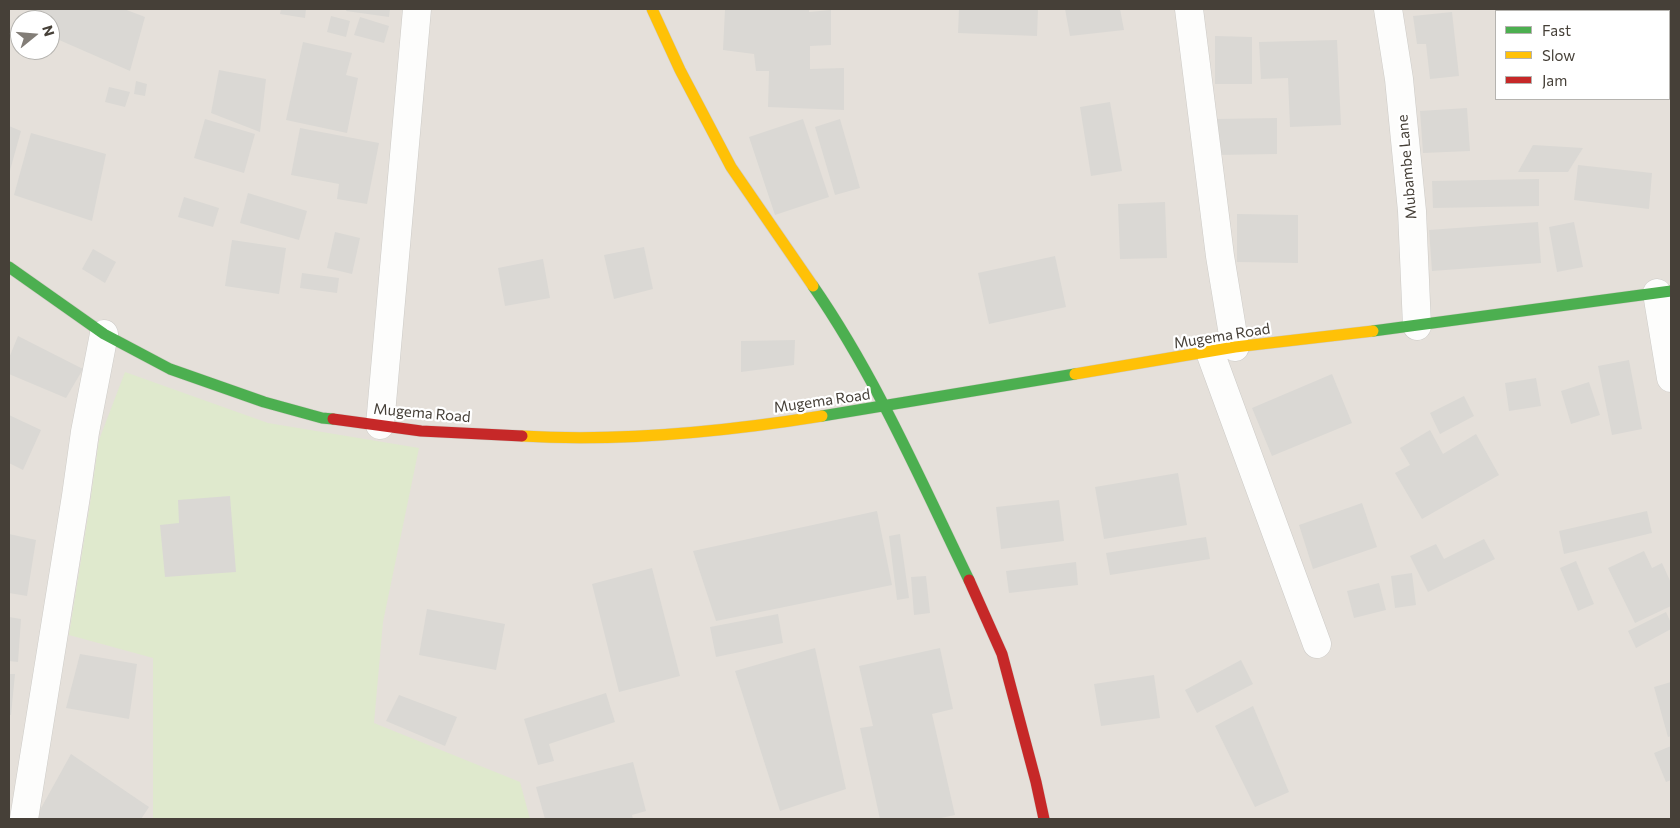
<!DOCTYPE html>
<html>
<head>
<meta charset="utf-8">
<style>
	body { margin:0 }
	#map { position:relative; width:1680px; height:828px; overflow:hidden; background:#f1efeb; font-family:Commissioner,sans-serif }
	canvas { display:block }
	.frame { position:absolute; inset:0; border:10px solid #464038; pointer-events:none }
	.legend { position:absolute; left:1495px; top:10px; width:175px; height:90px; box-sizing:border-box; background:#fff; border:1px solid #b5b3af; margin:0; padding:6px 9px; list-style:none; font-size:15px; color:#464038 }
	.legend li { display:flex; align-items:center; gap:10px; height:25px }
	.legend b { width:25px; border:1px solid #b5b3af }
	.north { position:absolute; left:10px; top:10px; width:50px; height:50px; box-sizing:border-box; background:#fff; border:1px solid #b5b3af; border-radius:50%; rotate:73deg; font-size:14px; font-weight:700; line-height:20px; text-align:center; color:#464038 }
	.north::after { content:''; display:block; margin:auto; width:18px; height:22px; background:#827d77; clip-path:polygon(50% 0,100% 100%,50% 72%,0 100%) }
</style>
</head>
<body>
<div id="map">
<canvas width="1680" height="828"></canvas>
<div class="frame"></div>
<ul class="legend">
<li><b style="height:6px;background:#4caf50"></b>Fast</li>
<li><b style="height:6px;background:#ffc107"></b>Slow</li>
<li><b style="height:6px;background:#c62828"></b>Jam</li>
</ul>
<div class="north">N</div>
</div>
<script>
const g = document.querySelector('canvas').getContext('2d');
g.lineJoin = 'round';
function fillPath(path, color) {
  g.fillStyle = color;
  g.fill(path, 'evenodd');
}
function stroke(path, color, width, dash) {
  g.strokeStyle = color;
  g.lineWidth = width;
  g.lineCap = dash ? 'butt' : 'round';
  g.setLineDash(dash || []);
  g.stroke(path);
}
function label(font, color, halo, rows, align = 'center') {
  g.font = font + ' Commissioner,sans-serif';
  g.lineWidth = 4.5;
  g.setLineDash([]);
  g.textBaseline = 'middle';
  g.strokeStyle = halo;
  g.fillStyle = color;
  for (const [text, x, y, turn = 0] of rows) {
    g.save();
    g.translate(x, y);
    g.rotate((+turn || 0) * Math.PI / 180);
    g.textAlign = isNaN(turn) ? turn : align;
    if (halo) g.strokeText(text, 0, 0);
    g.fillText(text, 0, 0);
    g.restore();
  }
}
const residential = new Path2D(`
	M9 9H1671V819H9ZM1496 11H1669V99H1496ZM20 20H50V50H20Z`);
const green = new Path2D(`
	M125 372 268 423 419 448 383 622 374 723 520 782 530 819H153V658L69 635 90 504 99 440Z`);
const building = new Path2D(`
	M32 9H124L145 17 130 71 50 36V20H27Z
	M281 9H306L305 18 280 14Z
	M347 9H390L389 17 346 11Z
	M725 9H809V12L831 10V45L810 46V69L844 68V110L768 107 769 71H756L754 54 723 50Z
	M959 9H1038L1037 36 958 33Z
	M1065 9H1120L1124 30 1070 36Z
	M1643 9H1671V31H1669V11H1643Z
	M1452 12 1459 76 1430 79 1426 44H1417L1413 16Z
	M331 16 350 21 346 37 327 32Z
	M360 17 389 26 384 43 354 35Z
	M1215 36 1252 37V84H1215Z
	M1337 40 1341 125 1290 127 1288 78 1261 79 1259 42Z
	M303 42 352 53 346 75 358 78 347 133 286 120Z
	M219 70 266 79 260 132 211 113Z
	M136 81 147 84 145 96 134 94Z
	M109 87 130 92 125 107 105 102Z
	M1110 102 1122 171 1091 176 1080 107Z
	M1467 108 1470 151 1423 153 1420 111Z
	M1277 118V154L1216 155V119Z
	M205 119 255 134 244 173 194 158Z
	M803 119 829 197 775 215 749 137Z
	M840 119 860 188 835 195 815 127Z
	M9 126 21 131 9 174Z
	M300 128 379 143 367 204 337 199 339 184 291 175Z
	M31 133 106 154 92 221 14 195Z
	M1533 145 1583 148 1568 172H1518Z
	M1578 165 1652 173 1649 209 1574 200Z
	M1539 179V206L1433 208 1432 181Z
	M248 193 307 211 299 240 240 223Z
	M184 197 219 208 213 227 178 217Z
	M1165 202 1167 258 1120 259 1118 204Z
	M1237 214 1298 215V263L1237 262Z
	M1538 222 1541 263 1432 271 1429 230Z
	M1574 222 1583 267 1557 272 1549 227Z
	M335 232 360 238 352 274 327 268Z
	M232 240 286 248 279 294 225 286Z
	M644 247 653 289 614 299 604 255Z
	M93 249 116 262 105 283 82 269Z
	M1055 256 1066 307 989 324 978 273Z
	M543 259 550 298 505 306 498 268Z
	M302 273 339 278 337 293 300 288Z
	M18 336 83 369 66 398 9 374V358Z
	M795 340 794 365 741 372V341Z
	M1629 360 1642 429 1612 435 1598 366Z
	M1332 374 1352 423 1272 456 1252 408Z
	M1536 378 1541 406 1509 411 1505 383Z
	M1589 382 1600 415 1571 424 1561 391Z
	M1464 396 1474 416 1440 434 1430 413Z
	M9 415 41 430 23 470 9 463Z
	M1430 430 1443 454 1476 434 1499 475 1422 519 1395 473 1410 465 1400 448Z
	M1178 473 1187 525 1104 539 1095 487Z
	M230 496 236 572 165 577 160 525 179 523 178 500Z
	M1059 500 1064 541 1001 549 996 507Z
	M1362 503 1377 547 1313 569 1299 525Z
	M877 511 892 585 716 621 693 551Z
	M1647 511 1652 533 1564 554 1559 531Z
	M9 534 36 540 27 596 9 593Z
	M900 534 909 598 897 600 889 536Z
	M1206 537 1210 559 1110 575 1106 553Z
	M1484 539 1495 559 1428 592 1410 556 1436 544 1444 559Z
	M1644 551 1652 568 1662 563 1671 583V606L1635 623 1608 568Z
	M1576 561 1594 604 1578 611 1560 568Z
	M1076 562 1078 585 1009 593 1006 571Z
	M652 568 680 676 619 692 592 584Z
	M1412 573 1416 605 1395 608 1391 576Z
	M926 576 930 613 914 615 911 577Z
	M1379 583 1386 610 1354 618 1347 591Z
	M427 609 505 624 496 670 419 655Z
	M1666 612 1671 623V629L1636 648 1628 631Z
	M778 614 783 643 716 657 710 627Z
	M9 617 21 619 18 662 9 661Z
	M815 648 846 789 780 811 735 671Z
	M940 648 953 709 932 714 955 815 936 819H880L860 728 873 726 859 666Z
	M80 654 137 664 129 719 66 708Z
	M1241 660 1253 684 1197 713 1185 690Z
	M9 674H15L11 715H9Z
	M1154 675 1160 718 1101 726 1094 684Z
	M1671 682V736L1668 737 1654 687Z
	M606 693 615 722 549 744 554 761 538 765 524 719Z
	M399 695 457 717 445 746 386 721Z
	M1253 706 1289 792 1255 807 1215 726Z
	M1671 746V780L1666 782 1654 753Z
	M71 754 149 807 141 819H35Z
	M633 762 646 811 632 815 633 819H545L536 787Z`);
const street = new Path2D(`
	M1189 9 1220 256 1235 347
	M1388 9 1399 79 1412 211 1417 326
	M1657 293 1671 378
	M1210 352 1317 644
	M380 425 417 9
	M24 819 76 496 85 432 104 334`);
const fast = new Path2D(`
	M9 267 104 334 170 369 264 402 322 418 333 419
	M813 286C876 377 921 481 969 580
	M1373 331 1671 291
	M822 416 1075 374`);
const slow = new Path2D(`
	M652 9 680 70 731 167 813 286
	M1075 374 1235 347 1373 331
	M522 436C622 442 723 432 822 416`);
const jam = new Path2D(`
	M333 419 421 431 522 436
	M969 580 1002 654 1036 782 1044 819`);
const streetNames = [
	["Mubambe Lane",1407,167,-95],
	["Mugema Road",1222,336,-9],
	["Mugema Road",822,401,-8],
	["Mugema Road",422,413,5]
];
fillPath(residential, '#e5e0da');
fillPath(green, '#dfe9cd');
fillPath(building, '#dad8d4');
stroke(street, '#cdcbc7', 29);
stroke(fast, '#cfcbc3', 12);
stroke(slow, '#cfcbc3', 12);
stroke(jam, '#cfcbc3', 12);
stroke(street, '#fdfdfc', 28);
stroke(fast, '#4caf50', 11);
stroke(slow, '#ffc107', 11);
stroke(jam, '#c62828', 11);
label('15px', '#464038', '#fff', streetNames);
</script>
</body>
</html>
